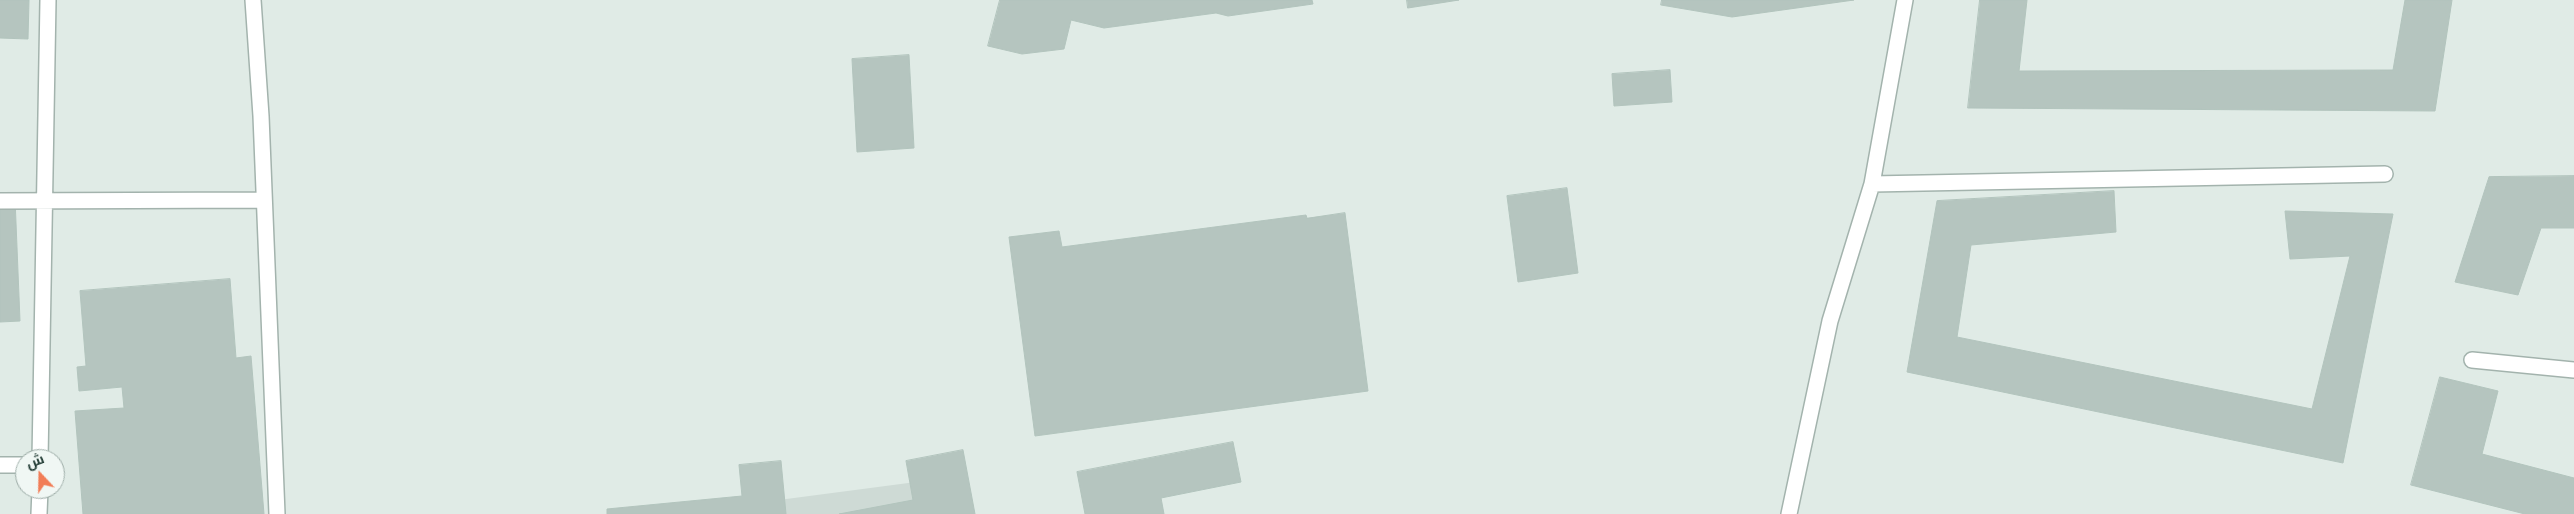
<!DOCTYPE html>
<html>
<head>
<meta charset="utf-8">
<style>
	body { margin:0 }
	#map { position:relative; width:2574px; height:514px; overflow:hidden; background:#e0ebe6; font-family:Ubuntu,Cairo,sans-serif }
	canvas { display:block }
	.north { position:absolute; left:15px; top:449px; width:50px; height:50px; box-sizing:border-box; background:#f0f7f4; border:1px solid #9daca7; border-radius:50%; rotate:339deg; font-size:14px; font-weight:700; line-height:20px; text-align:center; color:#213b34 }
	.north::after { content:''; display:block; margin:auto; width:18px; height:22px; background:#f17d57; clip-path:polygon(50% 0,100% 100%,50% 72%,0 100%) }
</style>
</head>
<body>
<div id="map">
<canvas width="2574" height="514"></canvas>
<div class="north">ش</div>
</div>
<script>
const g = document.querySelector('canvas').getContext('2d');
g.lineJoin = 'round';
function fillPath(path, color) {
  g.fillStyle = color;
  g.fill(path, 'evenodd');
}
function stroke(path, color, width, dash) {
  g.strokeStyle = color;
  g.lineWidth = width;
  g.lineCap = dash ? 'butt' : 'round';
  g.setLineDash(dash || []);
  g.stroke(path);
}
const built = new Path2D(`
	M954 477 959 514H672Z`);
const building = new Path2D(`
	M0 0H29L28 39 0 38Z
	M1000 0H1312L1313 4 1228 16 1216 13 1104 28 1071 20 1064 49 1022 54 988 46Z
	M1407 0H1459L1408 8Z
	M1662 0H1854L1732 17 1661 5Z
	M1980 0H2027L2019 71 2393 70 2405 0H2452L2435 111 1968 108Z
	M909 55 914 148 857 152 852 59Z
	M1670 70 1672 102 1614 106 1612 74Z
	M2574 176V228H2541L2518 295 2455 282 2489 177Z
	M1567 188 1578 273 1518 282 1507 196Z
	M2114 191 2116 232 1971 245 1957 337 2312 409 2350 256 2290 259 2285 211 2393 214 2343 463 1907 372 1937 201Z
	M15 198 20 321 0 322V199Z
	M1345 213 1368 391 1035 436 1009 237 1059 231 1062 247 1306 215 1307 218Z
	M230 279 236 358 251 356 264 514H83L75 411 124 408 122 387 79 391 77 367 86 366 80 291Z
	M2440 377 2498 391 2482 454 2574 478V514H2525L2411 485Z
	M1233 442 1241 482 1161 498 1164 514H1085L1077 472Z
	M963 450 975 514H839L913 500 906 461Z
	M781 461 786 514H607V509L742 496 739 465Z`);
const street = new Path2D(`
	M253 0 261 116 277 514
	M1872 184 2385 174
	M0 201 264 200
	M2472 360 2574 370
	M40 459 48 0
	M0 465H25
	M39 514 40 489
	M1789 514 1830 321 1872 184 1905 0`);
fillPath(built, '#cedad5');
fillPath(building, '#b5c5bf');
stroke(building, '#b2c4bd', 1);
stroke(street, '#a3b3ad', 18);
stroke(street, '#fff', 15);
</script>
</body>
</html>
